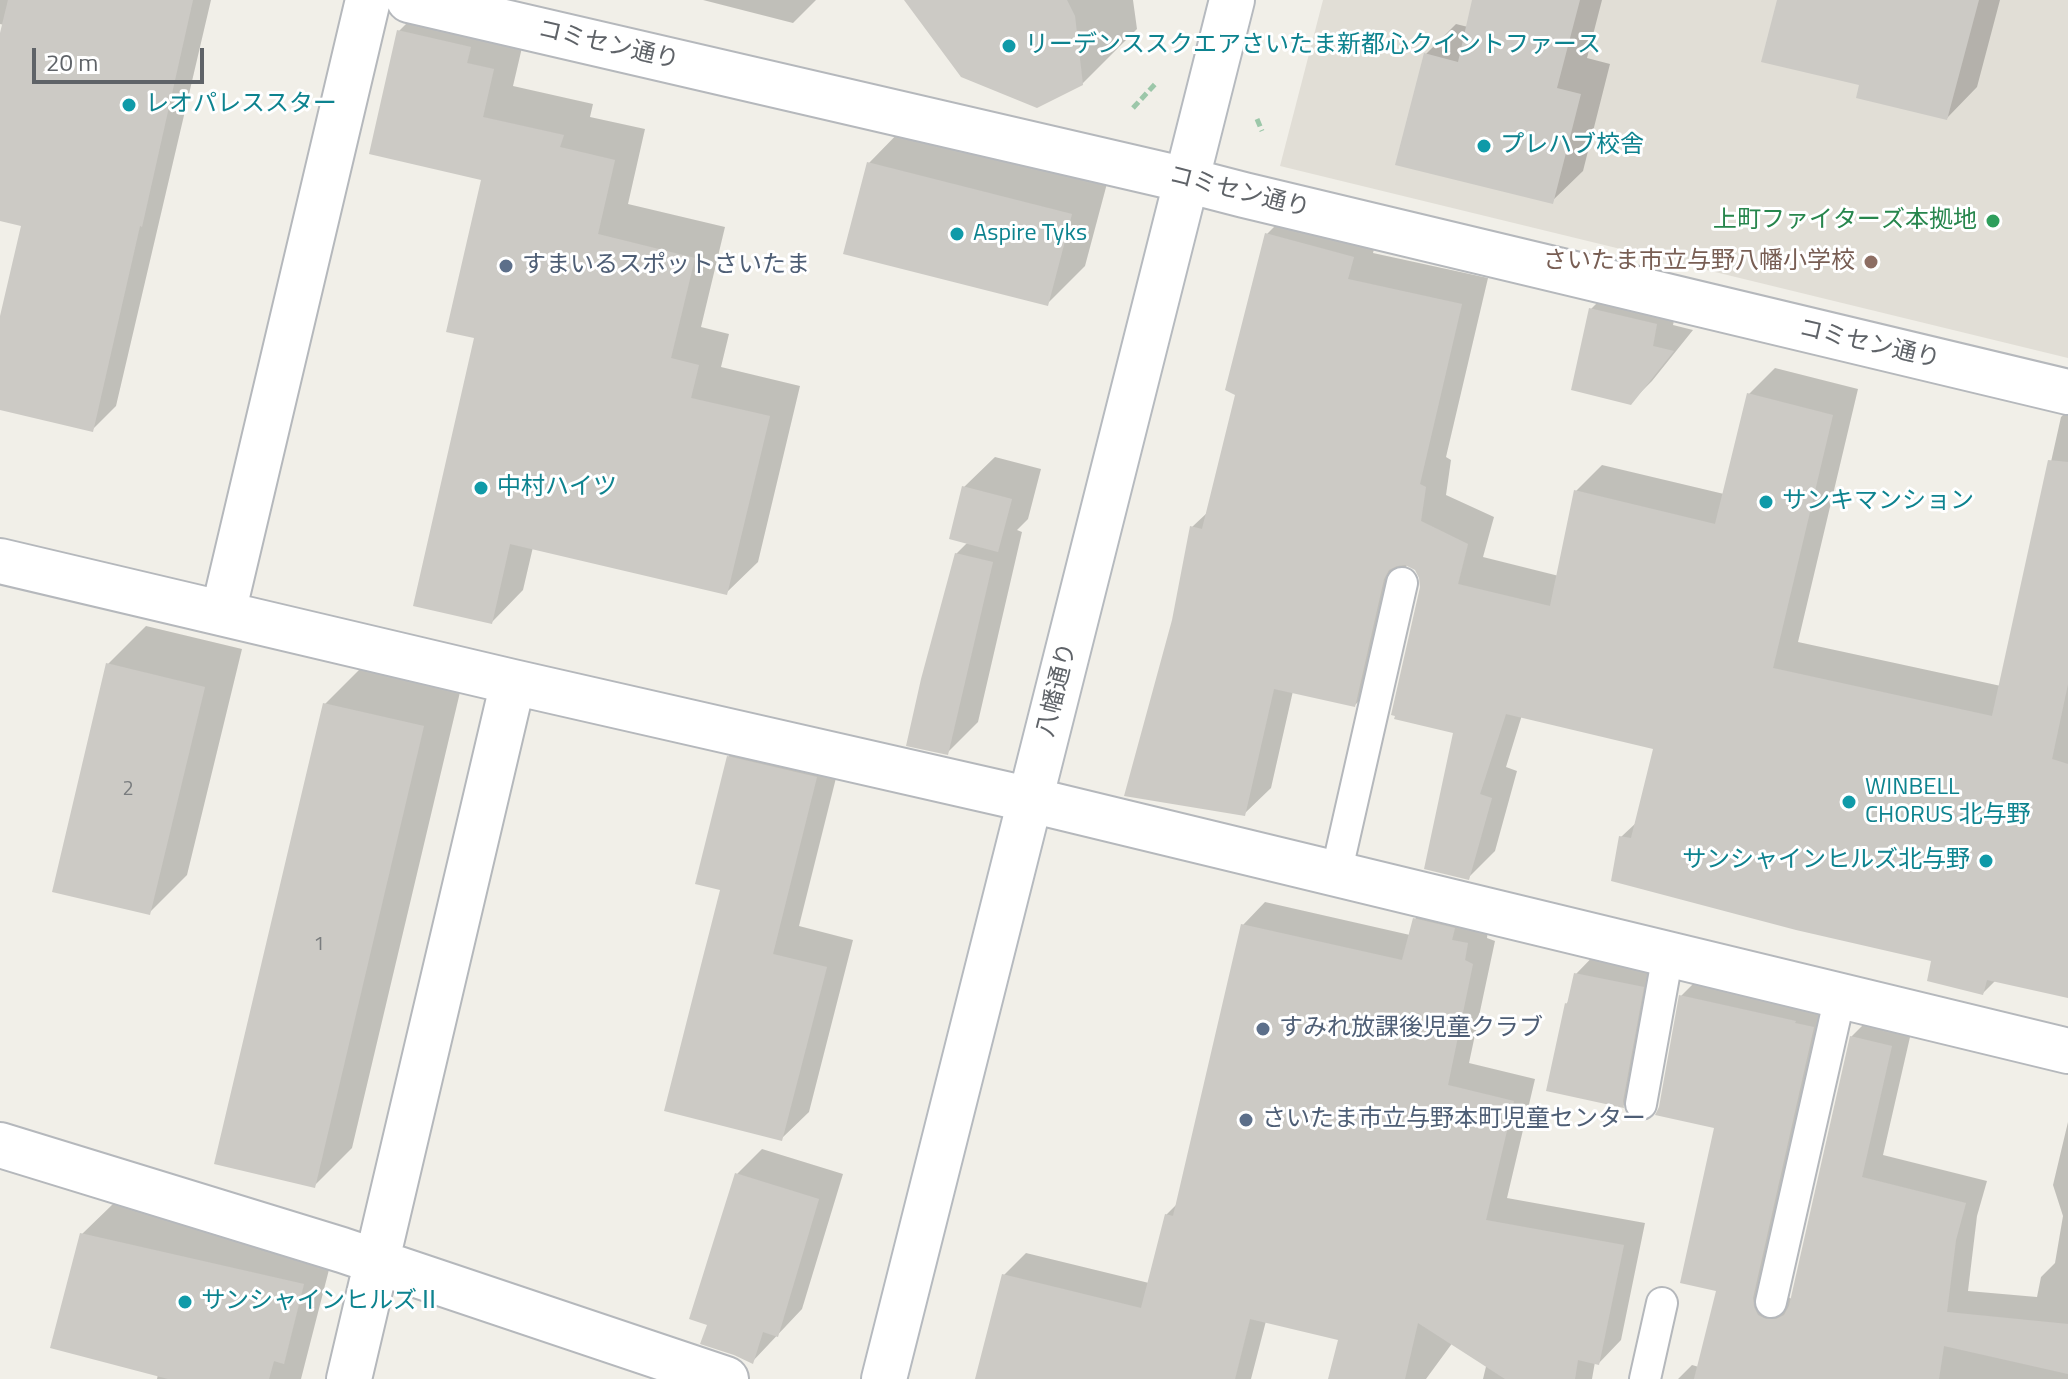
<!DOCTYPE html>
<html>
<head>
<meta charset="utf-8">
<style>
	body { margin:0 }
	#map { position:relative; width:2068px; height:1379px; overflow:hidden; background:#f1efe8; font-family:"Titillium Web",sans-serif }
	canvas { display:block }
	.scale { position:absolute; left:32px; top:48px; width:172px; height:36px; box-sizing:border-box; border:4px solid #5f6368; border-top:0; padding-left:10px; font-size:24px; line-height:28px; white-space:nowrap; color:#5f6368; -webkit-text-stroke:6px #fff; paint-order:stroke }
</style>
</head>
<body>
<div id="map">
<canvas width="2068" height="1379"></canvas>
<div class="scale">20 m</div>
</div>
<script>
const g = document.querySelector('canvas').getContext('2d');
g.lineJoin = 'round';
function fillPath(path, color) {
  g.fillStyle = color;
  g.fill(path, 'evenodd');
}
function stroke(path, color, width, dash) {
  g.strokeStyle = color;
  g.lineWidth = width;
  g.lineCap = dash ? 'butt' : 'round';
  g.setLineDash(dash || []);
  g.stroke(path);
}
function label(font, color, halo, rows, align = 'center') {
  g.font = font + ' "Titillium Web","Noto Sans JP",sans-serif';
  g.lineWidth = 6;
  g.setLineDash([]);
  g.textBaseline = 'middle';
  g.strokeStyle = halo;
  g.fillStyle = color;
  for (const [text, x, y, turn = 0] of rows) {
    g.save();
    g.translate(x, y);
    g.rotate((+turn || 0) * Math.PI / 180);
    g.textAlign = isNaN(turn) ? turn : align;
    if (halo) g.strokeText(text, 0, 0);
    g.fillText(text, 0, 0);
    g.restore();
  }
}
const education = new Path2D(`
	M1323 0H2068V358L1280 166Z`);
const shadow = new Path2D(`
	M0 0H211L116 406 92 430 0 408V325L24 224 0 219V42L4 25 0 24Z
	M430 0 524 39 513 86 593 104 590 117 645 129 628 204 725 227 701 327 729 334 721 367 800 386 758 562 726 593 533 547 523 590 492 622 476 337 484 178 399 31Z
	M703 0H816L793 23Z
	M906 0H1133L1137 29 1082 84Z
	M1474 0H1602L1587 58 1610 64 1583 171 1552 201 1426 54 1456 24 1468 27Z
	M1779 0H2000L1977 87 1947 118 1861 84Z
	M907 124 1109 176 1085 266 1047 304 869 163Z
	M1293 208 1379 231 1373 253 1488 278 1446 457 1451 460 1446 495 1494 517 1483 557 1559 576 1576 491 1602 465 1724 494 1749 394 1775 368 1858 389 1798 642 2001 686 2061 417 2068 410V995L1996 980 1983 993 1934 960 1621 837 1637 822 1656 747 1522 715 1506 767 1517 771 1495 851 1468 878 1455 731 1421 578 1416 569 1407 564 1381 679 1355 705 1293 691 1271 788 1244 814 1174 620 1192 527 1208 512 1237 394 1267 234Z
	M1612 288 1678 303 1673 325 1693 330 1652 381 1630 403 1591 309Z
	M995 457 1041 469 1028 519 1017 530 1022 532 978 722 947 753 956 554 968 542 964 487Z
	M146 626 242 649 187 875 149 913 108 664Z
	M363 666 461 688 352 1148 314 1186 325 704Z
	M756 730 843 750 799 926 853 940 809 1112 781 1139 723 889 728 757Z
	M1437 897 1489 921 1487 938 1495 941 1469 1063 1535 1079 1507 1198 1645 1223 1621 1340 1599 1363 1595 1362 1592 1379H1483L1511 1263 1426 1379H1330L1340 1338 1266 1321 1251 1379H977L1004 1275 1026 1253 1149 1283 1166 1215 1177 1204 1243 925 1265 902 1410 935 1415 919Z
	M1606 943 1673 957 1654 1076 1623 1106 1566 1004 1570 1000 1576 974Z
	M1703 974 1835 1006 1781 1294 1792 1299 1851 1037 1873 1015 1913 1024 1883 1155 1987 1181 1977 1216 1968 1291 2037 1297 2041 1277 2055 1263 2063 1216 2053 1185 2068 1122V1379H1678L1692 1365 1699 1367 1718 1290 1716 1126 1681 996Z
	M762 1149 843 1174 802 1309 752 1362 709 1324 737 1174Z
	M113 1204 333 1254 301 1379H157L158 1374 82 1234Z`);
const building = new Path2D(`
	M8 0H193L142 227 140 226 93 432 0 410V316L21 226 0 221V33Z
	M904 0H1067L1075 16 1083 85 1037 108 961 77Z
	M1472 0H1580L1557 88 1581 94 1553 204 1395 165 1424 53 1458 62Z
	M1777 0H1979L1947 120 1856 98 1859 85 1761 62Z
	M397 30 471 47 467 63 494 69 483 117 564 135 560 147 615 160 598 234 695 258 671 358 699 365 691 398 770 416 727 595 510 544 492 624 413 606 474 338 446 332 481 180 369 154Z
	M867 162 1072 214 1048 306 843 254Z
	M1265 233 1354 257 1348 279 1462 304 1420 484 1426 487 1421 521 1468 544 1458 584 1550 606 1574 490 1715 524 1747 393 1833 415 1773 668 1992 716 2048 460 2068 462V684L2052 759 2068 764V998L1987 980 1983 995 1927 981 1931 961 1796 930 1611 881 1619 836 1631 838 1653 749 1506 714 1480 794 1492 798 1469 880 1424 869 1453 733 1394 719 1395 716 1391 715 1420 587 1419 578 1415 570 1405 565 1397 566 1389 570 1384 579 1355 707 1274 689 1245 816 1124 796 1172 620 1190 526 1202 529 1235 395 1225 390Z
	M1589 308 1657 324 1653 346 1674 351 1631 405 1571 390Z
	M962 486 1012 499 998 552 949 539Z
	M955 553 993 562 948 755 906 746 921 679Z
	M106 663 205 687 150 915 52 892Z
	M323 703 424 726 315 1188 214 1164Z
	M727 756 817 777 773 954 827 967 782 1141 664 1111 720 890 695 884Z
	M1413 918 1455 928 1452 940 1468 943 1465 960 1473 964 1448 1085 1514 1101 1486 1220 1624 1245 1599 1365 1578 1360 1575 1379H1505L1418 1323 1405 1379H1328L1338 1340 1250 1319 1235 1379H975L1002 1274 1141 1308 1165 1214 1173 1216 1241 924 1402 960Z
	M1574 973 1644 987 1623 1101 1624 1108 1546 1091 1565 1003 1567 1004Z
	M1679 995 1796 1021 1795 1023 1814 1027 1753 1298 1754 1307 1758 1315 1766 1319H1776L1784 1315 1789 1306 1850 1036 1892 1046 1862 1177 1966 1203 1956 1240 1947 1312 2068 1324V1374L1944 1346 1939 1379H1694L1716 1291 1680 1283 1714 1128 1655 1115 1659 1107Z
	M735 1173 819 1199 778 1337 763 1332 753 1364 734 1355 700 1344 707 1325 689 1319Z
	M80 1233 304 1284 284 1364 274 1361 269 1379H168L50 1348Z`);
const path = new Path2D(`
	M1133 108 1157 82
	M1257 119 1262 131`);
const service = new Path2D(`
	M1336 874 1402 583
	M1641 1104 1668 954
	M1771 1302 1840 996
	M1645 1379 1662 1303`);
const minor = new Path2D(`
	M409 0 1186 180 1244 195 2068 392
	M0 561 513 682 1031 800 2068 1051
	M223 613 368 0
	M0 1145 342 1250 726 1379
	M349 1379 513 682`);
const secondary = new Path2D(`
	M884 1379 1232 0`);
const markers = [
	[1009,46,8,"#0f9aa8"],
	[129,105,8,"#0f9aa8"],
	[1484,146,8,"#0f9aa8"],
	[1993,221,8,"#2e9e5b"],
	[957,234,8,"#0f9aa8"],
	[1871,262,8,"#8d6e63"],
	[506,266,8,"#5c6f8a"],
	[481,488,8,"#0f9aa8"],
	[1766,502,8,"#0f9aa8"],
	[1849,802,8,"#0f9aa8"],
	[1986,861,8,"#0f9aa8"],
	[1263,1029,8,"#5c6f8a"],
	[1246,1120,8,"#5c6f8a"],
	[185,1302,8,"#0f9aa8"]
];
const numberNames = [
	["2",128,790],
	["1",319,945]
];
const streetNames = [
	["コミセン通り",608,46,13],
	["コミセン通り",1239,193,14],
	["コミセン通り",1869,345,13],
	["八幡通り",1058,690,-76]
];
const cultureNames = [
	["リーデンススクエアさいたま新都心クイントファース",1025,46],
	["レオパレススター",145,105],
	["プレハブ校舎",1500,146],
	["Aspire Tyks",973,234],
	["中村ハイツ",497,488],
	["サンキマンション",1782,502],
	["WINBELL",1865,788],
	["CHORUS 北与野",1865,816],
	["サンシャインヒルズ北与野",1970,861,"right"],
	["サンシャインヒルズⅡ",201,1302]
];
const leisureNames = [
	["上町ファイターズ本拠地",1977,221]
];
const educationNames = [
	["さいたま市立与野八幡小学校",1855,262]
];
const serviceNames = [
	["すまいるスポットさいたま",522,266],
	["すみれ放課後児童クラブ",1279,1029],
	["さいたま市立与野本町児童センター",1262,1120]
];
fillPath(education, '#e1ded6');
fillPath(shadow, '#0003');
fillPath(building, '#cccac5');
stroke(service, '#b5b8bc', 34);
stroke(minor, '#b5b8bc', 48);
stroke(secondary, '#b6babf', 48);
stroke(path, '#9cc7a9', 5, [8, 4]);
stroke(service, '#fff', 30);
stroke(minor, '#fff', 44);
stroke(secondary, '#fff', 44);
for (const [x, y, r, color] of markers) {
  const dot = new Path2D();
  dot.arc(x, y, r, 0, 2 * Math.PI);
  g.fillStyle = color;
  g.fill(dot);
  stroke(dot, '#fff', 3);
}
label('20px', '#7a7d7f', null, numberNames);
label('24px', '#5f6368', '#fff', streetNames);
label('24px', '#0d838f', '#fff', cultureNames, 'left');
label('24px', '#27864d', '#fff', leisureNames, 'right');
label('24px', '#785e54', '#fff', educationNames, 'right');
label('24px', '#4e5e75', '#fff', serviceNames, 'left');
</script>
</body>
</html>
